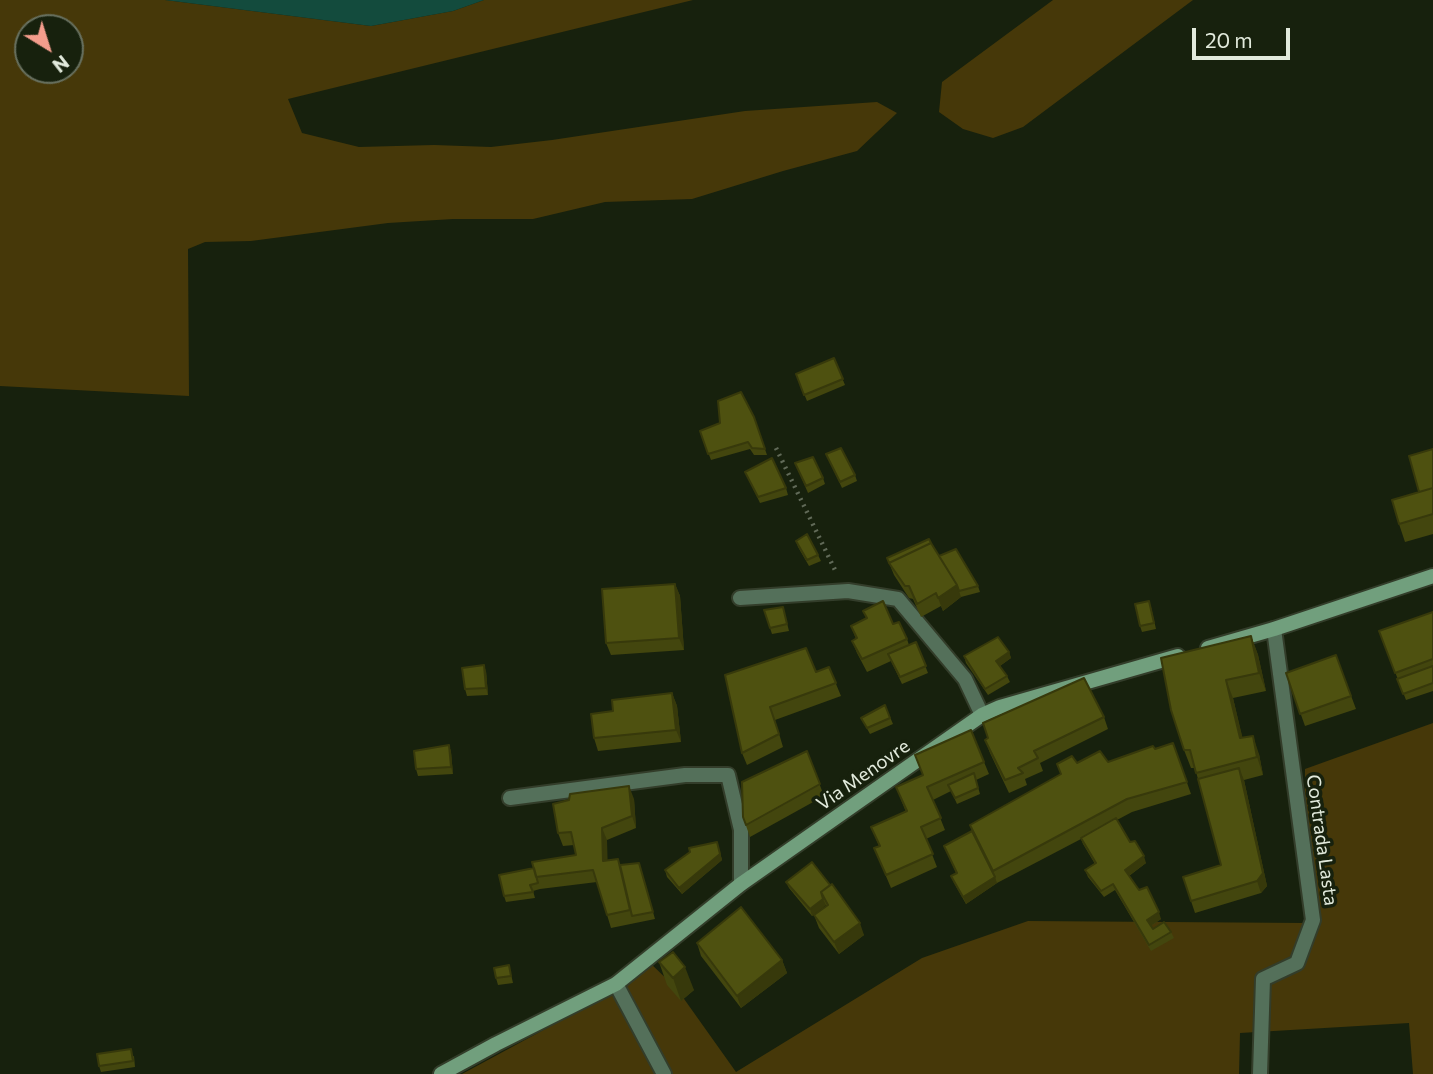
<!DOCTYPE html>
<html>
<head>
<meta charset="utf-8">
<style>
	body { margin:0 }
	#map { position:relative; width:1433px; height:1074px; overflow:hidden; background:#17210d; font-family:Commissioner,sans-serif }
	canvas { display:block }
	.north { position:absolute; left:14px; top:14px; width:70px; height:70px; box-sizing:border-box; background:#17210d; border:2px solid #687160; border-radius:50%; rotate:142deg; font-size:19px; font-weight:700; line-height:28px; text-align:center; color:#e2eadc }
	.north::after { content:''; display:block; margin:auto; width:24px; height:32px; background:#f49d8c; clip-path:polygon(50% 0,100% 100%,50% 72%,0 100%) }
	.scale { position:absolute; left:1192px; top:28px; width:98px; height:32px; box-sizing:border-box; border:4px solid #e2eadc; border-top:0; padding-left:9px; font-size:21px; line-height:24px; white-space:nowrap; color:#e2eadc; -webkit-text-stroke:5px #17210d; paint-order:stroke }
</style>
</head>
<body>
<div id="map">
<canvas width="1433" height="1074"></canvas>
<div class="north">N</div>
<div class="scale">20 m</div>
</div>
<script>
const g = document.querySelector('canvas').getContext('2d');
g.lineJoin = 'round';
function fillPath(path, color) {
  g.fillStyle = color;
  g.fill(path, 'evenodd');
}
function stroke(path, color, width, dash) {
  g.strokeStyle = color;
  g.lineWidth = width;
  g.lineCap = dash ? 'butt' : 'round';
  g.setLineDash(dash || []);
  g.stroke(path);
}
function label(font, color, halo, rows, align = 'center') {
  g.font = font + ' Commissioner,sans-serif';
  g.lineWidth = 7;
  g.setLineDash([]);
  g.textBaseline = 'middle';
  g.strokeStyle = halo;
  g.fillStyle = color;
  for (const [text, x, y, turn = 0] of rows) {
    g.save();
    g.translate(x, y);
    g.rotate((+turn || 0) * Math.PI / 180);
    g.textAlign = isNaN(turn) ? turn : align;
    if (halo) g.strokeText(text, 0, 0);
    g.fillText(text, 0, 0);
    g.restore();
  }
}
const green = new Path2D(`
	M0 0H165L371 26 453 11 484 0H693L288 99 302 133 359 147 434 145 491 147 552 140 745 111 877 102 897 113 857 151 783 171 692 199 605 202 533 219H453L388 223 251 241 205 242 188 249 189 396 0 386ZM28 28H70V70H28Z
	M1053 0H1193L1023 127 993 138 963 129 939 112 942 82Z
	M1433 723V1074H1413L1409 1023 1240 1033 1239 1074H462L547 1028 647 960 677 989 736 1072 922 958 1028 921 1304 923 1305 769Z`);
const water = new Path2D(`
	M165 0H484L453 11 371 26Z`);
const path = new Path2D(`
	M776 448 835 570`);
const street = new Path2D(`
	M740 598 848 591 898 599 965 679 982 715
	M510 798 685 775H728L741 830V884
	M616 984 664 1074
	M1260 1074 1263 979 1297 963 1313 920 1274 629`);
const secondary = new Path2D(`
	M1208 648 1274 629 1433 576
	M441 1074 496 1044 616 984 741 884 982 715 1000 707 1178 656`);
const wall = new Path2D(`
	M834 358 845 385 807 401 796 374Z
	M754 417 767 455H754L750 449 711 460 700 431Z
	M1433 449V534L1405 542 1399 524 1419 492Z
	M826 454 855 475 857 481 842 488Z
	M795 463 823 478 825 484 808 493Z
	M745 472 786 488 788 495 760 503Z
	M796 541 818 555 821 561 809 566 798 547Z
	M931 543 939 556 978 586 980 592 961 597 943 611 941 606 921 617 913 599 909 598 894 575 887 558Z
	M675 584 680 596 684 650 611 655 606 643Z
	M783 607 789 631 772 634 764 610Z
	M1151 607 1156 629 1142 632 1140 626Z
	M863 611 893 624 907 639 909 645 916 642 928 673 902 684 891 661 867 672 857 653 852 641 856 639 851 626 866 618Z
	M1433 612V691L1406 700 1379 631Z
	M1251 636 1258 655 1266 691 1233 698 1242 737 1259 754 1263 775 1244 780 1267 886 1261 893 1195 913 1191 901 1221 865 1195 768H1191L1184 750Z
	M1009 652 1011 658 1000 666 1007 676 1010 682 988 695 966 663 964 656Z
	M1336 655 1356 709 1305 726 1286 673Z
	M829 667 841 696 775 720 783 747 747 765 742 753 725 675 816 672Z
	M486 671 488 695 467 696 465 689Z
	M672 693 677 706 681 742 598 751 594 738 613 711Z
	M885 705 893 724 870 734 861 718Z
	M1104 717 1108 729 1040 763 1043 771 1025 779 1027 785 1009 793 990 753 985 740 988 738Z
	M1173 743 1191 794 1132 812 1117 820 1130 842 1146 863 1129 876 1161 919 1151 926 1153 929 1171 932 1174 938 1151 951 1115 890 1104 897 1088 877 1085 870 1095 864 1083 844 1081 839 997 883 966 904 954 883 951 876 956 873 944 846 972 831 970 825 1061 774 1077 763 1108 762Z
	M449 745 451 752 453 774 418 776 416 769Z
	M807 751 824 796 750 837 743 817Z
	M915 755 984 762 989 774 976 780 980 794 957 804 951 791 933 800 945 830 926 839 937 867 891 888 874 848 879 846 871 827 906 812 896 787 923 776Z
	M634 799 636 828 607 840V860L618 859 620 865 639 863 655 919 611 928 597 882 540 889 533 891 535 898 506 902 504 896 534 868 576 855 574 845 563 846 558 833Z
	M719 848 722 860 682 894 667 877 665 870Z
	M812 862 864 935 839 954 819 928 814 915 826 906V905L812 916 789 888 786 882Z
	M697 943 782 960 787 973 741 1008 701 956Z
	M659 962 694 990 681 1001 667 985Z
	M509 965 513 983 498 985 496 978Z
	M134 1056 135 1067 101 1072 99 1066Z`);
const shadedWall = new Path2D(`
	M675 584 680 596 684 650 679 638Z
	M957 585 961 597 943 611 938 598Z
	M1251 636 1258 655 1266 691 1259 673Z
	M1009 652 1011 658 998 667 996 661Z
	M484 665 486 671 488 695 486 688Z
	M1226 680 1233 698 1247 756 1240 738Z
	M672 693 677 706 681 742 676 730Z
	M1253 736 1259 754 1263 775 1257 757Z
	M449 745 451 752 453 774 451 767Z
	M1239 768 1244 780 1267 886 1261 893 1257 881Z
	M629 786 634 799 636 828 632 816Z
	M602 828 607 840 608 873 603 861Z
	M717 842 722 860 682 894 679 888Z
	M1144 856 1146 863 1127 877 1125 870Z
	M995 877 997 883 966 904 963 897Z
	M823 899 826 905 812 916 810 909Z
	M1159 912 1161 919 1149 927 1147 920Z
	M860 923 864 935 839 954 834 942Z
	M782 960 787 973 741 1008 737 996Z
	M685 967 694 990 681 1001 673 978Z`);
const building = new Path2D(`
	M834 358 843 379 804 395 796 374Z
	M741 392 754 417 765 449 752 448 748 442 708 454 700 431 720 423 718 401Z
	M841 448 855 475 840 482 826 454Z
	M1433 449V488L1419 492 1409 456Z
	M813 457 823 478 806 486 795 463Z
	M772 458 786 488 758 497 745 472Z
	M1433 488V514L1399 524 1392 500Z
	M807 534 818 555 807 560 796 541Z
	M929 539 931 543 889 563 887 558Z
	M931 543 957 585 938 598 936 593 917 604 909 586H905L889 563Z
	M956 549 978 586 959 591 957 585 939 556Z
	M675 584 679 638 606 643 602 589Z
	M883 601 893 624 899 622 907 639 862 659 852 641 857 638 851 626 867 618 863 611Z
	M1149 601 1154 623 1140 626 1135 604Z
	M783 607 787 624 770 628 764 610Z
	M1433 612V659L1395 673 1379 631Z
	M1251 636 1259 673 1226 680 1240 738 1253 736 1257 757 1196 773 1190 750H1184L1171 710 1161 658Z
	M998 637 1009 652 996 661 1007 676 985 689 964 656Z
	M916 642 926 666 900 677 888 654Z
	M806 648 816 672 829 667 836 683 770 707 779 734 742 753 725 675Z
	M1336 655 1351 696 1300 714 1286 673Z
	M484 665 486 688 465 689 462 668Z
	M1433 666V683L1403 694 1397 679Z
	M1084 678 1104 717 1034 751 1038 758 1018 768 1023 773 1005 780 985 740 988 738 983 723Z
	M672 693 676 730 594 738 591 714 613 711 612 700Z
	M885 705 890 718 867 728 861 718Z
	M971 730 984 762 927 787 941 818 921 827 933 854 886 875 874 848 880 846 871 827 907 811 896 787 923 775 915 755Z
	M1173 743 1187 782 1127 799 993 871 970 825 1061 774 1057 764 1072 756 1077 763 1100 751 1108 762 1153 746 1155 749Z
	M449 745 451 767 416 769 414 751Z
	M807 751 820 784 746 825 743 817 742 782Z
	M1239 768 1263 873 1257 881 1191 901 1183 877 1221 865 1198 779Z
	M974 773 978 788 955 798 948 785Z
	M629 786 632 816 602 828 603 861 618 859 630 910 607 915 593 870 536 877 532 862 576 855 571 832 558 833 553 804 569 800 570 794Z
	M1116 818 1130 842 1135 841 1144 856 1125 870 1139 890 1147 887 1159 912 1147 920 1153 929 1164 922 1171 932 1149 945 1113 884 1101 891 1085 870 1096 863 1081 838Z
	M972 831 995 877 963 897 951 876 957 873 944 846Z
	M717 842 720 854 679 888 665 870 690 852 689 848Z
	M812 862 830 885 821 892 823 899 810 909 786 882Z
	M639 863 653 912 632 916 620 865Z
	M534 868 538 883 530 885 533 892 504 896 499 875Z
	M832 884 860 923 834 942 814 915 828 905 821 892Z
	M741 907 782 960 737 996 697 943Z
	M673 952 685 967 673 978 659 962Z
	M509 965 511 976 496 978 494 968Z
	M131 1049 133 1061 99 1066 97 1054Z`);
const streetNames = [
	["Via Menovre",863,775,-35],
	["Contrada Lasta",1322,840,82]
];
fillPath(green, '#463809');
fillPath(water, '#134b3d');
stroke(street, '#333d2a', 18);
stroke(secondary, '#333d2a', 18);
stroke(path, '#616a58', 4.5, [2, 5]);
stroke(street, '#54705a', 14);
stroke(secondary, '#719f7d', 14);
fillPath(wall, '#43460e');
fillPath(shadedWall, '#37390b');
fillPath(building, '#4e5110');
stroke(building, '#37390b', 2);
label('19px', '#e2eadc', '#17210d', streetNames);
</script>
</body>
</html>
